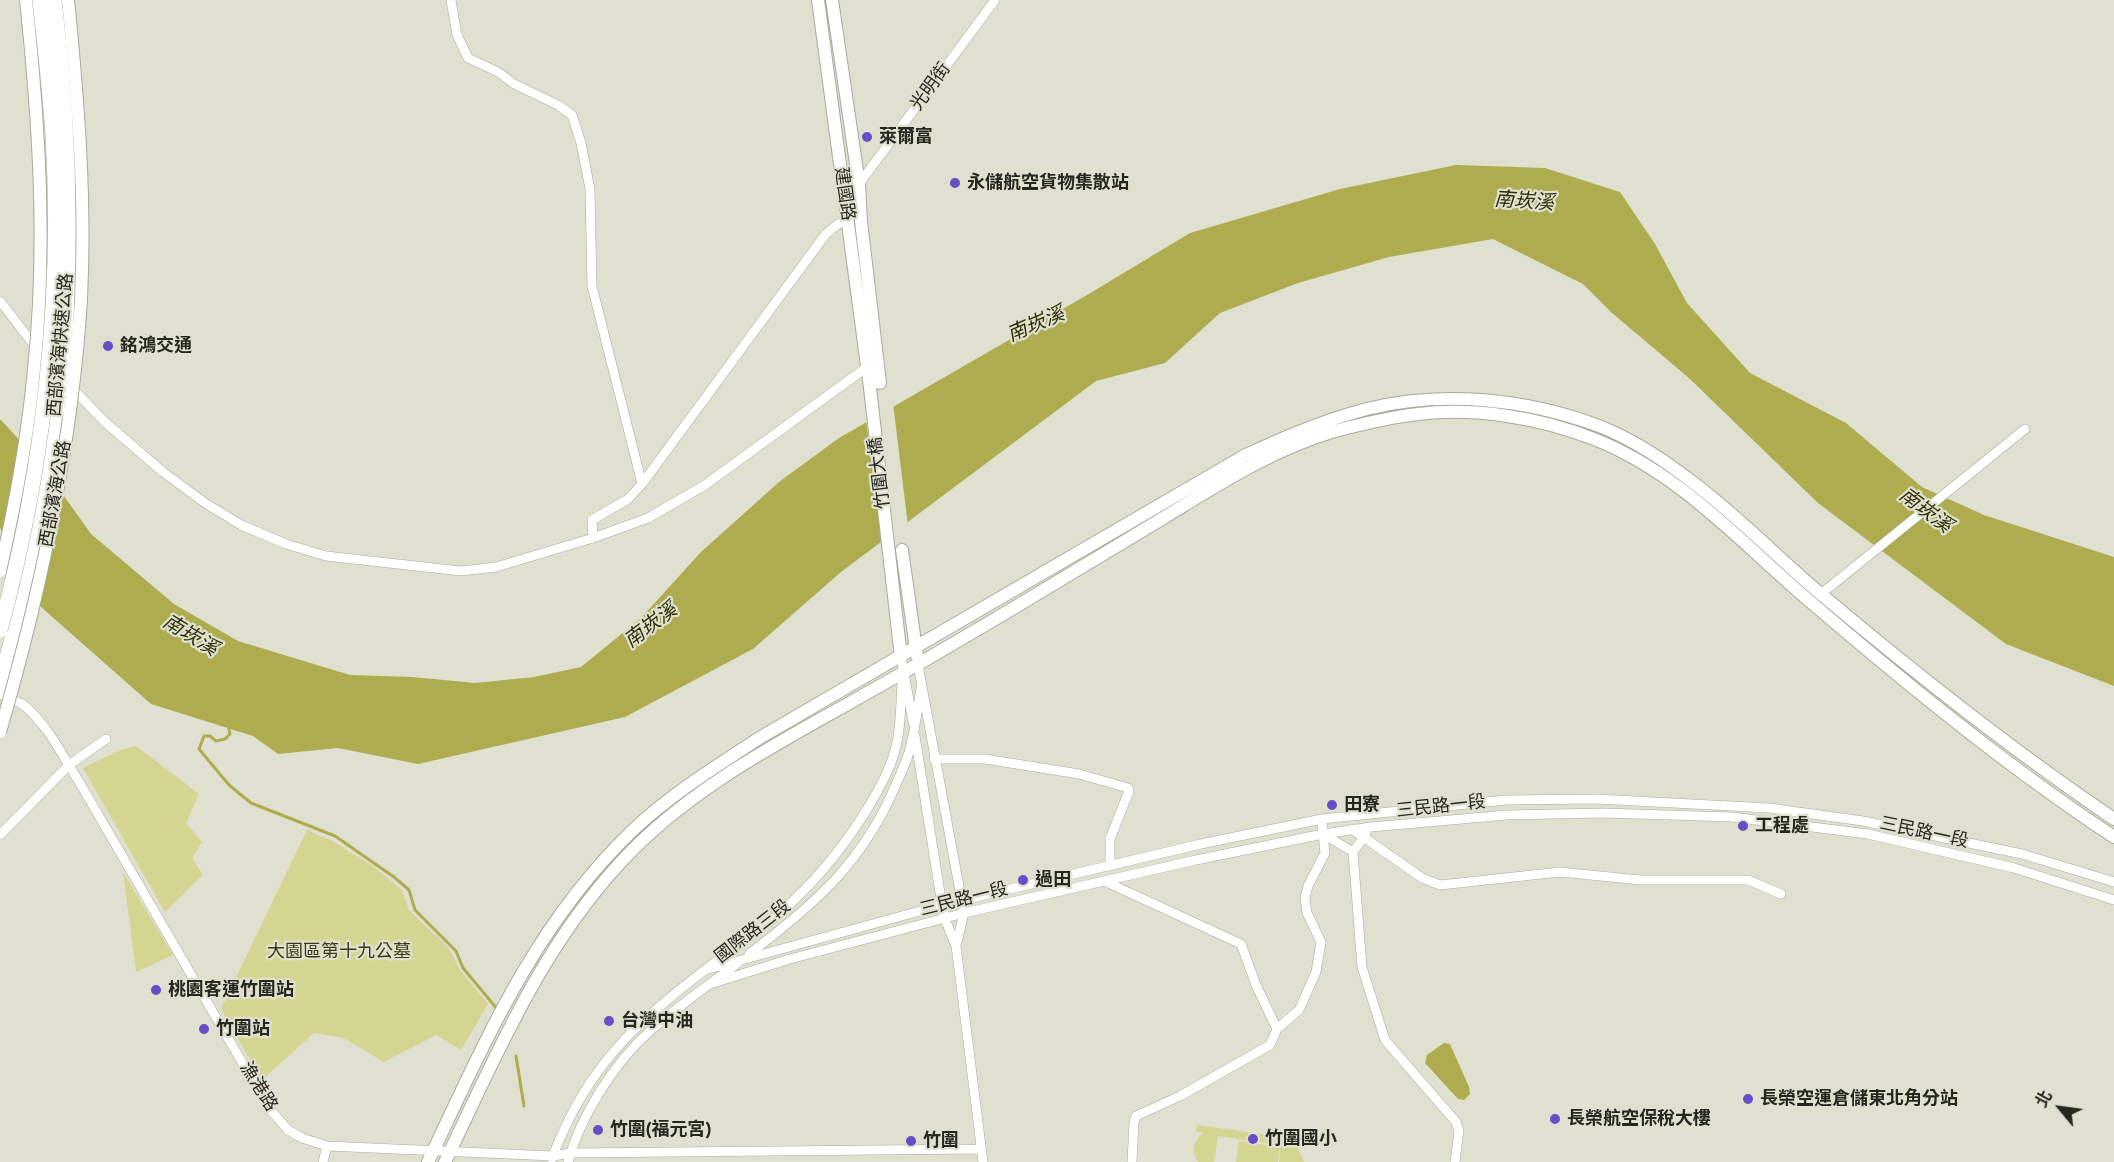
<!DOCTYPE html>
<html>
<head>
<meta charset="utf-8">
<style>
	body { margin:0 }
	#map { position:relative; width:2114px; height:1162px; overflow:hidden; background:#dfe0cf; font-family:"Varela Round","Noto Sans TC",sans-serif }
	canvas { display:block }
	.north { position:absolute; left:2030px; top:1078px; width:60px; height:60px; -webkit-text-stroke:4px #dfe0cf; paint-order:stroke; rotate:299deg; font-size:16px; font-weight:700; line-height:24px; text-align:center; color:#272721 }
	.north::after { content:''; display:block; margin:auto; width:21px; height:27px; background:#272721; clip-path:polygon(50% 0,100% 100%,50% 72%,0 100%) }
</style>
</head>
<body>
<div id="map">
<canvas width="2114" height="1162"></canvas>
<div class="north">北</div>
</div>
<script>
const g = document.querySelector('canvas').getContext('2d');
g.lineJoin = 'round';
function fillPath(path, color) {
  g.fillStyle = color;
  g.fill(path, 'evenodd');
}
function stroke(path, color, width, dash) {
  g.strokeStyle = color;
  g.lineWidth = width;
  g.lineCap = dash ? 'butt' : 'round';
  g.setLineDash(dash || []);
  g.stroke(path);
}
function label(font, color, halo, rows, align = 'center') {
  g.font = font + ' "Varela Round","Noto Sans TC",sans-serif';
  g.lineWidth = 4.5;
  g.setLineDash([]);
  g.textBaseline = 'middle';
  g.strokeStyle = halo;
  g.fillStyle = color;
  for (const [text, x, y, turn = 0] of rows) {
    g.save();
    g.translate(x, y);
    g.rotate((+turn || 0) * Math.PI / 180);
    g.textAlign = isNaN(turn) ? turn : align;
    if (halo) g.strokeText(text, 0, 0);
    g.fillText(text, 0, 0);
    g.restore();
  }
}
const green = new Path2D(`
	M136 746 199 794 186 823 202 842 192 858 203 875 165 912 83 768 120 750Z
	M307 830 333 841 374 867 402 890 409 910 448 947 460 970 488 1004 461 1050 436 1035 384 1062 344 1038 314 1033 262 1080 221 1009Z
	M123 872 173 955 136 972Z
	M1197 1125 1305 1140 1304 1147H1298L1304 1162H1279L1281 1145 1218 1136 1214 1162H1198C1191 1151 1193 1141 1203 1133L1196 1131Z
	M1239 1141 1280 1147 1278 1162H1236Z`);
const water = new Path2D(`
	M1456 165 1545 168 1620 192 1655 244 1687 303 1750 373 1846 423 1922 487 1984 515 2114 557V686L2006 644 1818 503 1690 379 1611 312 1583 284 1493 239 1389 257 1298 283 1220 313 1165 363 1096 381 841 572 753 649 625 717 418 764 338 748 278 754 253 736 151 704 41 607 0 528V419L39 461 91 534 174 604 238 641 350 675 412 677 475 683 534 677 581 667 641 618 701 552 779 482 839 438 1087 295 1190 233 1340 189Z
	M1444 1043 1450 1044 1469 1087 1470 1094 1464 1100 1458 1099 1425 1063 1427 1055Z`);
const pier = new Path2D(`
	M893 403 908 526 882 545 866 419Z`);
const stream = new Path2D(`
	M228 725 230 734 225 739 216 741 210 736H204L199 749 229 785 251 803 335 836 394 877 409 890 415 910 456 951 463 968 498 1010
	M516 1056 524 1106`);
const minor = new Path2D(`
	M451 0 457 35 468 58 498 72 514 84 558 105 572 115 581 143 590 189 592 286 642 484
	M845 203 995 0
	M0 301 37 349
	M70 386 106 423 163 472 205 503 241 525 286 544 326 556 461 571 496 567 593 538 648 518 705 485 867 367
	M593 538 592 520 628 499 642 484 825 235 838 224 848 220
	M1821 594 2025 429
	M901 657 913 722
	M918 665 964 913 956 946
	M0 694C7 697 15 700 22 704 46 721 65 760 81 785L268 1107 288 1130 302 1138 327 1146 553 1156 571 1153 980 1149
	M915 736 942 905 945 919 956 946 983 1162
	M934 759H985L1079 774 1128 788 1129 791 1110 839V865
	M1322 819 1323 834 1353 852
	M1352 829 1422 878 1440 885 1560 872 1640 880H1748L1781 894
	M1366 834 1353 852 1362 967 1385 1040 1456 1122 1459 1131 1455 1162
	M0 835 69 765 106 739
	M1104 881 1241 944 1256 985 1277 1029 1270 1045 1180 1096 1136 1116 1134 1122 1132 1162
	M749 954C815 904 864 862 897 782 901 773 906 763 909 752 915 732 917 710 921 689
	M705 970 942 905 1201 844 1322 819 1506 800 1597 799 1769 808 1863 821 2022 854 2114 882
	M710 984 790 959 964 913 1196 860 1323 834 1371 827 1507 815 1603 813 1732 817 1868 834 2014 868 2114 900
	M1277 1029 1299 1010 1316 972 1321 942 1307 913 1305 898 1308 886 1325 853 1323 834
	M552 1159C558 1141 567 1123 576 1106 615 1035 673 994 735 947 751 936 768 924 782 911 815 882 843 848 866 811 877 793 888 774 894 754 902 728 900 700 903 673
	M323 1162 327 1146
	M568 1162C581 1115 614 1063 650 1031 678 1006 709 985 738 963`);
const major = new Path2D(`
	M818 0 870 388 901 657
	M832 0 859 184 861 221 880 383
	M902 550 917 656
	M428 1162C485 1042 534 925 632 831 671 794 717 766 761 737L1244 456C1284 437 1324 420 1367 409 1443 390 1527 399 1599 426 1632 439 1667 462 1695 484 1740 518 1779 559 1822 595 1916 674 2012 750 2114 819
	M445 1162C496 1056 540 949 621 862 683 794 767 749 846 705 898 676 950 646 1002 615 1056 582 1111 550 1165 517 1219 484 1273 449 1335 431 1362 424 1390 417 1418 414 1475 407 1541 418 1594 439 1681 473 1743 545 1813 604 1909 686 2008 767 2114 837`);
const highway = new Path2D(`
	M0 685 32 560 56 413`);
const majorBridge = new Path2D(`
	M0 571C15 505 28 436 34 369 47 246 39 122 26 0
	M0 732C41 591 72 446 81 299 86 199 78 100 68 0`);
const highwayBridge = new Path2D(`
	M54 0C67 105 71 212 66 318 65 350 60 381 56 413
	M0 630C43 473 63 299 53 136 50 90 45 45 40 0`);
const markers = [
	[867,137,6,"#674dc6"],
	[955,183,6,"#674dc6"],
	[108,346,6,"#674dc6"],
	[1332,805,6,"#674dc6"],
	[1743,826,6,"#674dc6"],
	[1023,880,6,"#674dc6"],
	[156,990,6,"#674dc6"],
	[609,1021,6,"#674dc6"],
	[204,1029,6,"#674dc6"],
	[1748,1099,6,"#674dc6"],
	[1555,1119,6,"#674dc6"],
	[598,1130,6,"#674dc6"],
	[1253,1139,6,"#674dc6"],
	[911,1141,6,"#674dc6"]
];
const streetNames = [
	["光明街",931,87,-54],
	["建國路",844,194,82],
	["西部濱海快速公路",61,345,-85],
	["竹圍大橋",880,473,-97],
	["西部濱海公路",56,494,-80],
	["三民路一段",1441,807,-6],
	["三民路一段",1924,833,12],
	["三民路一段",964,900,-14],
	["國際路三段",753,932,-38],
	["漁港路",258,1087,58]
];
const poiNames = [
	["萊爾富",879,137],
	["永儲航空貨物集散站",967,183],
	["銘鴻交通",120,346],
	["田寮",1344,805],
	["工程處",1755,826],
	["過田",1035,880],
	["桃園客運竹圍站",168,990],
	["台灣中油",621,1021],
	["竹圍站",216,1029],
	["長榮空運倉儲東北角分站",1760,1099],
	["長榮航空保稅大樓",1567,1119],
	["竹圍(福元宮)",610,1130],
	["竹圍國小",1265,1139],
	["竹圍",923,1141]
];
const parkNames = [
	["大園區第十九公墓",339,952]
];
const waterNames = [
	["南崁溪",1524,202,4],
	["南崁溪",1036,325,-23],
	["南崁溪",1925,511,37],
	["南崁溪",651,626,-37],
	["南崁溪",190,636,31]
];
fillPath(green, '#d4d590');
fillPath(water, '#adad50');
fillPath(pier, '#dfe0cf');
stroke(stream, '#adad50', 3);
stroke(minor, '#aaaa9a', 10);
stroke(major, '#aaaa9a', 14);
stroke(highway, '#aaaa9a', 16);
stroke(minor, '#fff', 9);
stroke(major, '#fff', 12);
stroke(highway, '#fff', 15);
stroke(majorBridge, '#aaaa9a', 14, []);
stroke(highwayBridge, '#aaaa9a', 16, []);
stroke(majorBridge, '#fff', 12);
stroke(highwayBridge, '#fff', 15);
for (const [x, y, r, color] of markers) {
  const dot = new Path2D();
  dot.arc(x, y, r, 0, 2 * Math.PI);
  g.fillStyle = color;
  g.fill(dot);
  stroke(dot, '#dfe0cf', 2);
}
label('18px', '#272721', '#dfe0cf', streetNames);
label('bold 18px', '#272721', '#dfe0cf', poiNames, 'left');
label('18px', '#3b3a12', '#dfe0cf', parkNames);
label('italic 20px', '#302f06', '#dfe0cf', waterNames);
</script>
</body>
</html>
